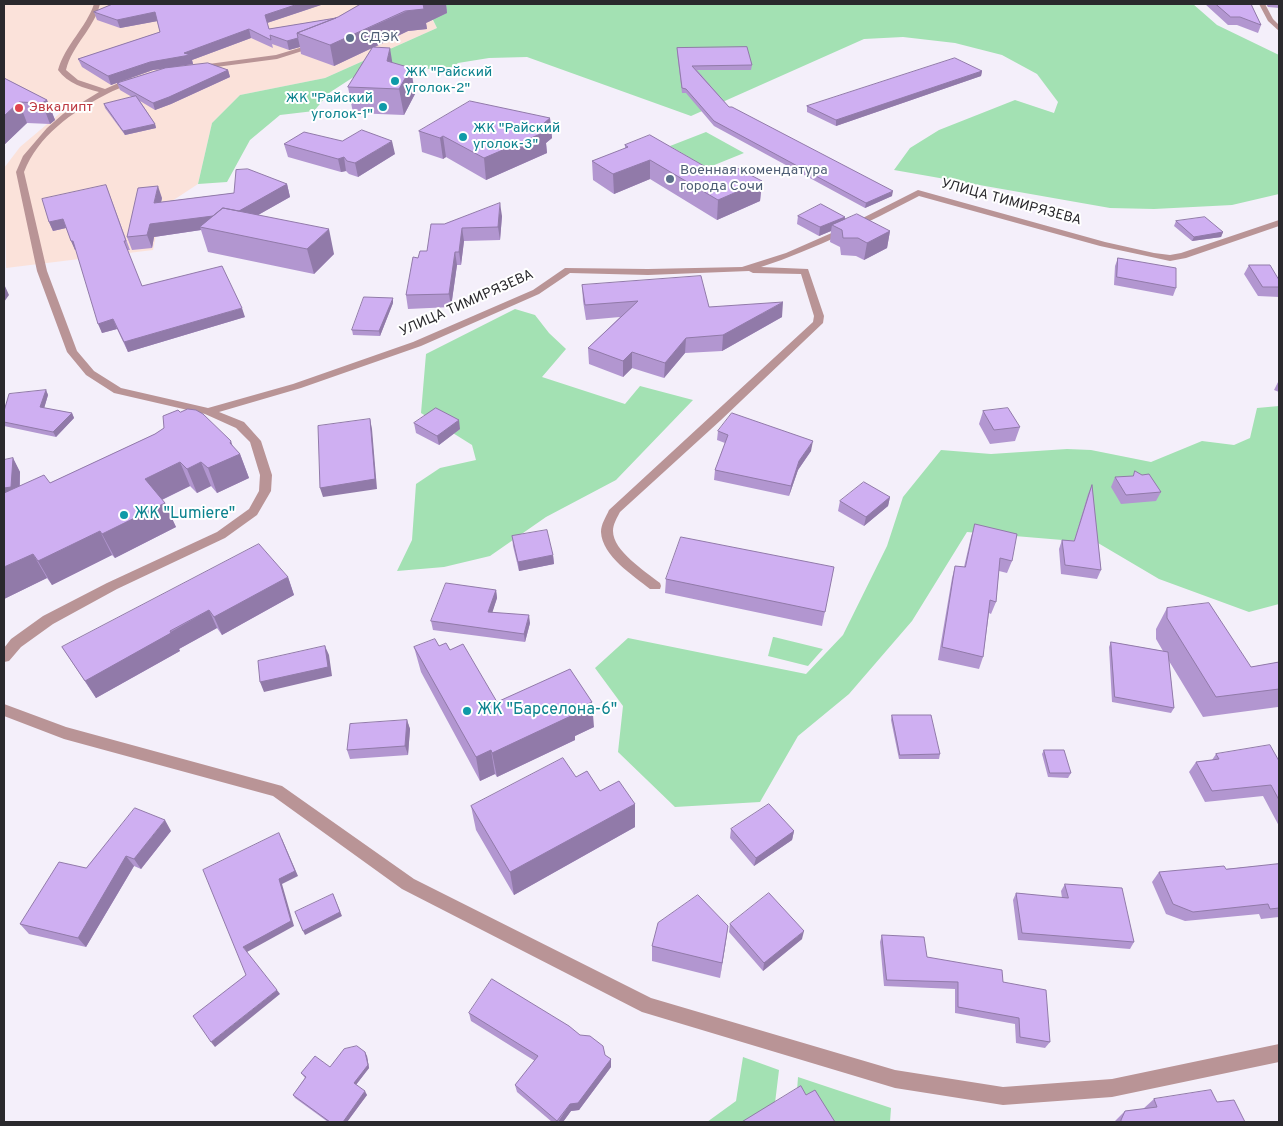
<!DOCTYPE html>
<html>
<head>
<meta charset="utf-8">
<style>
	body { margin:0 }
	#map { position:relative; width:1283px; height:1126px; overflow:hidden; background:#f4effa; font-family:Overpass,sans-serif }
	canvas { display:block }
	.frame { position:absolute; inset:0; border:5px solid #2a292d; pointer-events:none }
</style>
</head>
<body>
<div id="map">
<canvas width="1283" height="1126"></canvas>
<div class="frame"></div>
</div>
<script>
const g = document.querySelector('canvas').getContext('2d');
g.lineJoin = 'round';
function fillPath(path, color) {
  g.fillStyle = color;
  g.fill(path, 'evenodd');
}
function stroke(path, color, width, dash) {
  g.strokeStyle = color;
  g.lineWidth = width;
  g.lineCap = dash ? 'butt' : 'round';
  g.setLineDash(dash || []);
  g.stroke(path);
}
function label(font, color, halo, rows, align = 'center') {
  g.font = font + ' Overpass,sans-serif';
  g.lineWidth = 4;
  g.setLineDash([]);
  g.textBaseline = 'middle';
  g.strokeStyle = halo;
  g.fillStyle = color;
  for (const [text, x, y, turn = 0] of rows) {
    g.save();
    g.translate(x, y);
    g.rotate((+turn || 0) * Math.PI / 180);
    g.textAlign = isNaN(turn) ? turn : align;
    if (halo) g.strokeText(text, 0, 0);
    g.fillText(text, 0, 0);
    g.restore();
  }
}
const industrial = new Path2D(`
	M4 4H412L427 10 437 28 325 78 240 95 212 123 198 184 166 205 159 220 153 250 6 268 4 168 20 147 65 109 18 99 4 93Z`);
const green = new Path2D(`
	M412 4H1193L1217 25 1279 55V194L1232 205 1154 209 1110 208 894 170 910 148 939 130 1015 100 1054 113 1058 102 1037 74 1002 55 955 43 903 37 864 39 691 116 527 57 489 58 458 63 453 67 436 69 369 67 329 93 314 111 280 115 250 140 227 182 198 184 212 123 240 95 325 78 437 28 428 10Z
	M706 132 744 153 707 168 670 146Z
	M515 309 535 315 549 333 566 349 542 377 625 404 640 386 693 400 616 480 546 517 490 556 444 567 397 571 412 540 416 484 440 468 476 460 472 445 421 413 426 354Z
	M1279 406V604L1249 612 1159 579 1098 543 967 532 912 621 849 694 798 736 760 802 675 807 618 752 623 706 595 668 628 638 806 674 843 635 887 546 903 497 941 450 991 454 1067 449 1091 450 1151 462 1202 441 1234 445 1250 438 1257 408Z
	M773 637H774L823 649 808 666 768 656Z
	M743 1057 779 1070 775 1103 746 1122H707L736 1101Z
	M798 1077 891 1108 890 1122H814L797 1091Z`);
const minor = new Path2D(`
	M94 4H100C94 29 72 45 66 70L78 80 105 89 130 78 137 80C128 86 115 89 105 95 72 112 38 136 24 172L47 271 77 351 94 371 121 388 208 408 293 384 413 342 533 290 565 268 648 269 742 267 786 253 843 228 918 190 1105 242 1154 253 1170 255 1181 253 1279 220V226L1186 258 1170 261 1100 246 919 196C867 223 816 249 761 267L808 269 824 316 823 323 721 420 620 512C617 518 613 524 613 531 613 551 645 571 660 583L661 586 660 589H650C634 576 602 556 601 532 601 524 606 517 609 510L813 322 814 316 801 274 753 273 749 271 648 275 570 273 539 294 421 346 301 388 219 412 244 422 261 441 272 475 271 491 257 515 225 538 117 589 53 624 21 647 9 661 4 662V648L11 639 43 616 107 583 217 532 249 509 259 491 260 475 250 442 236 428 205 414 114 393 86 375 67 352 37 271 16 172 23 156 47 128 63 114 99 92C84 88 68 84 58 70 65 45 86 28 94 4Z
	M1259 4H1265L1273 19 1279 25V31L1268 21Z
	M316 43 318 44V46L277 59 201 69 197 67 201 65 276 55Z
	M4 704 66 727 282 786 414 879 651 998 895 1070 1003 1087 1112 1079 1279 1044V1062L1112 1097 1003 1105 895 1088 642 1012 402 889 273 796 64 739 4 716Z`);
const wall = new Path2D(`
	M113 4H324L267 23 269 29 336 18 361 4H446L447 13 426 23 427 29 408 31 375 47 392 62 415 94 404 115 353 113 348 87 372 48 334 66 301 54 300 47 289 50 272 44 273 48 251 38 192 60 193 64 174 67 228 70 230 77 171 104 155 110 140 101 155 124 156 128 125 135 105 108 104 104 132 97 120 90 117 83 163 69 153 70 111 85 82 67 78 59 160 32 157 21 120 28 97 20 94 12Z
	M1205 4H1258L1257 5 1251 4 1261 25 1258 33 1237 25H1228Z
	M1266 4H1279V8L1268 7Z
	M677 48 752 65 751 70H697L729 107 892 196 865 208 714 126 686 93H682L677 52Z
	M982 71 981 76 836 126 807 112V106Z
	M4 78 47 100 55 120 50 124 27 123 4 145Z
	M550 118 552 138 546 143 547 153 486 180 446 157 443 159 422 152 419 131Z
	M284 144 395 154 358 177 349 174 346 171 341 172 288 157Z
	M625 145 718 174 762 181 760 201 717 220 650 179 614 194 593 180 592 161 625 149Z
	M287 184 290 197 258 215 334 254 314 274 208 252 201 230 154 237 152 248 132 250 127 237 162 198 161 202 234 193Z
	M106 185 130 250H127L142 286 245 317 128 352 117 329 102 333 76 250H75L66 228 53 231 49 222Z
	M502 216 500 240 464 241 461 265H457L451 307 408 309 406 295 418 258 427 251 444 224Z
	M798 216 845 217V219L890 231 887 248 864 260 856 256 841 255 840 247 830 242 831 231 819 236 797 224Z
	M1176 221 1223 232 1221 237 1192 241 1174 226Z
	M1118 258 1176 288 1173 296 1114 285 1115 266Z
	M1249 265 1279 280V297L1258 296 1244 274Z
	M582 285 709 307 782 317 722 351 685 353 664 378 632 368 623 377 589 364 588 348 620 317 586 320 583 301Z
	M393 303 380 336 353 335 352 330Z
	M1279 380V392L1274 390Z
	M46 390 48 395 44 408 72 413 74 418 56 437 4 426V411Z
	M983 411 1020 427 1015 441 990 444 979 424Z
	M180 412 232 446 240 454 249 478 217 493 211 486 197 493 190 486 162 500 176 527 115 558 112 555 52 585 47 578 4 599 13 458 20 472V486L50 483 155 434 164 428Z
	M414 423 460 429 439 445 416 433Z
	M718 431 811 451 798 470 789 496 714 480 715 470 725 443 717 440Z
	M1115 477 1161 492 1156 501 1121 504 1111 487Z
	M1092 485 1101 570 1097 579 1061 574 1059 549 1062 540 1074 541 1088 494Z
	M890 497 888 506 864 526 838 511 840 501Z
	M975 524 1012 561 1007 573 999 571 996 602 991 614 989 613 983 657 979 669 938 660 952 578 955 566 964 567 971 537Z
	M512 536 553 555 554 564 519 571 513 546Z
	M834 567 822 626 665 593 666 579Z
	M288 577 294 595 222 635 217 628 179 649 180 651 96 698 62 647Z
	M496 590 497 598 492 612 530 623 525 642 433 630 431 621Z
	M1167 608 1251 667 1279 662V709L1278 707 1203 717 1169 661 1174 708 1171 713 1112 702 1109 647 1111 642 1163 651 1156 639V629Z
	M439 646 450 650 497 702 594 727 575 736V740L497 777 495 774 480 781 421 672 414 647Z
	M892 715 940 754 939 759H899L891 720Z
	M407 720 410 729 408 755 350 759 347 750Z
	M1044 750 1071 773 1068 778 1048 777 1042 754Z
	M1216 754 1279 761V826L1263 796 1205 802 1189 772 1196 762 1212 760Z
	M576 777 600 791 635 804V827L514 895 476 830 471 806Z
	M731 829 794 831 792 840 754 866 730 838Z
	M171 831 141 869 134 866 86 947 29 934 20 924 86 868Z
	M1279 864V917L1261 919 1259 914 1185 921 1166 914 1152 882 1159 872 1226 869Z
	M1065 884 1134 942 1130 949 1018 940 1013 900 1016 893 1062 898 1061 891Z
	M730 924 802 939 763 971 729 932Z
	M728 926 720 978 652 961V946Z
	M882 935 927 957 1003 982 1050 1042 1045 1048 1016 1043 1015 1024 955 1013V989L884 986 880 942Z
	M469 1013 605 1055 611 1067 579 1110 571 1111 563 1122H552L517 1092 515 1085 535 1061 471 1021Z
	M367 1056 369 1068 356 1085 367 1095 347 1122H328L295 1098 293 1095 305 1078 301 1073 330 1067Z
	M1154 1099 1217 1102 1245 1122H1114L1125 1111 1143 1109Z`);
const shadedWall = new Path2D(`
	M298 4H324L267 23 265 15Z
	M423 4H446L447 13 426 23 427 29 408 31 334 66 330 45Z
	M155 12 158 21 120 28 117 20Z
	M249 29 251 38 192 60 193 64 153 70 111 85 108 76 150 62 184 53Z
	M298 38 300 47 289 50 287 41Z
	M390 48 394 73 387 61Z
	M411 68 415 94 404 115 399 89Z
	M228 70 230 77 171 104 155 110 153 103Z
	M982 71 981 76 836 126V120Z
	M47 100 55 120 50 124 42 103Z
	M19 102 27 123 4 145V116Z
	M550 118 552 138 546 143 547 153 486 180 484 158 537 129Z
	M155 124 156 128 125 135 123 131Z
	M443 136 446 157 443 159 440 138Z
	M392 141 395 154 358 177 355 163Z
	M344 157 346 171 341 172 338 159Z
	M650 160V179L614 194 613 174Z
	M762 181 760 201 717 220 718 200Z
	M287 184 290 197 235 228 200 227 201 230 154 237 152 248 147 235 150 224Z
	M158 186 162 198 158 216 154 203Z
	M893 191 892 196 865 208 866 203Z
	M500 203 502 216 500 240 498 227Z
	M845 217 844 225H832L831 231 819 236 820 227Z
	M63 219 66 228 53 231 49 222Z
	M462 228 464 241 461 265 459 252Z
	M329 229 334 254 314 274 307 249Z
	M890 231 887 248 864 260 867 243Z
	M1223 232 1221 237 1192 241 1194 237Z
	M71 241H73L77 249 75 250Z
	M455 252 457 265 451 307 449 294Z
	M4 284 9 295 4 302Z
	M393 298V303L380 336 379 331Z
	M783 302 782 317 722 351 723 335Z
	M242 308 245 317 128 352 124 342Z
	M113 319 117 329 102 333 98 324Z
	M686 338 685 353 664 378 665 363Z
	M632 352V368L623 377V361Z
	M46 390 48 395 43 412 40 407Z
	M72 413 74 418 56 437 53 432Z
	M370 419 372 429 377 489 323 497 320 488Z
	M459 420 460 429 439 445 437 436Z
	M231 441 236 456 240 454 249 478 217 493 208 468Z
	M813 441 811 451 798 470 789 496 791 486 799 461Z
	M13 458 20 472 19 501 4 504V488Z
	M180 462 190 486 155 503 145 479Z
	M201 462 211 486 197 493 187 469Z
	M890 497 888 506 864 526 866 517Z
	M165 503 176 527 115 558 102 534Z
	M100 531 112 555 52 585 38 561Z
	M33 554 47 578 4 599V567Z
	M553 555 554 564 519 571 518 562Z
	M288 577 294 595 222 635 214 617Z
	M496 590 497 598 490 620 488 612Z
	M209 610 217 628 179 649 180 651 96 698 85 681Z
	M529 615 530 623 525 642 524 634Z
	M325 646 329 655 332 676 264 692 260 682Z
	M592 702 594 727 575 736V740L497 777 492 753 571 712Z
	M407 720 410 729 408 755 405 746Z
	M491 750 495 774 480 781 476 757Z
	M635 804V827L514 895 510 872Z
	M165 820 171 831 141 869 134 859Z
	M794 831 792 840 754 866 756 858Z
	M282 839 298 876 282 884 294 926 247 952 243 947Z
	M126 856 134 866 86 947 78 938Z
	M333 894 342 916 305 935 303 931Z
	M728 926 726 941 720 978 722 963Z
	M804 931 802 939 763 971 764 963Z
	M277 990 280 994 215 1047 211 1042Z
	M365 1052 367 1056 369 1068 355 1086 354 1083Z
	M611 1059V1067L579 1110 571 1111 563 1122H558L570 1104Z
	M365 1091 367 1095 347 1122H343Z`);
const building = new Path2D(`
	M113 4H298L265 15 269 29 336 18 297 33 298 38 287 41 270 35 271 40 249 29 184 53 190 55 150 62 108 76 78 59 160 32 155 12 117 20 94 12Z
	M361 4H423L424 9 405 11 330 45 297 33 338 17Z
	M1216 4H1251L1261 25 1240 17H1231Z
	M373 47 390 48 387 61 411 68 399 89 348 87Z
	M747 47 752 65 692 66 729 107H732L893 191 866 203 714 121 686 89 682 88 677 48Z
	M955 58 982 71 836 120 807 106Z
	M208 63 228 70 169 97 153 103 117 83 165 68Z
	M4 78 47 100 42 103 19 102 4 116Z
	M136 96 155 124 123 131 104 104Z
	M470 101 550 118 537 129 545 132 484 158 443 136 440 138 419 131Z
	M362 130 392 141 355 163 347 161 344 157 338 159 284 144 304 132 342 141Z
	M650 135 718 174 735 167 762 181 718 200 650 160 613 174 592 161 628 147 625 145Z
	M248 169 287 184 239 211 223 208 213 216 150 224 147 235 127 237 138 188 158 186 154 203 234 193 236 170Z
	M106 185 126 241H124L142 286 222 266 242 308 124 342 113 319 98 324 73 241H71L63 219 49 222 42 199Z
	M500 203 498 227 462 228 459 252H455L449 294 406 295 413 257 418 258 420 251H427L431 224H444Z
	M821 204 845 217 820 227 798 216Z
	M223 208 329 229 307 249 200 227Z
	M857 214 890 231 867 243 858 238H843L842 230 832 225Z
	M1205 217 1223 232 1194 237 1176 221Z
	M1118 258 1176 268V288L1117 277Z
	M1249 265H1270L1279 280V287H1263Z
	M701 276 709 307 783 302 723 335 686 338 665 363 632 352 623 361 588 348 638 301 585 305 582 285Z
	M364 297 393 298 379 331 352 330Z
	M46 390 40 407 72 413 53 432 4 422V411L9 394Z
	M436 408 459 420 437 436 414 423Z
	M1008 408 1020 427 994 430 983 411Z
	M188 409 196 410 203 414 231 441 230 443 240 454 208 468 201 462 187 469 180 462 145 479 165 503 102 534 100 531 38 561 33 554 4 567V493L44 475 50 483 155 434 164 428 163 416 178 410 180 412Z
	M732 413 813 441 799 461 791 486 715 470 728 435 718 431Z
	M370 419 375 479 320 488 318 426Z
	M13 458 11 487 4 488V460Z
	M1135 471 1142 475 1149 474 1161 492 1126 495 1115 477 1133 476Z
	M864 482 890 497 866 517 840 501Z
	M1092 485 1101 570 1065 565 1062 540 1074 541Z
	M975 524 1017 534 1012 561 1000 558 996 602 990 600 983 657 942 647 955 566 965 567Z
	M547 530 553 555 518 562 512 536Z
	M681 537 834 567 825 612 666 579Z
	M259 544 288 577 214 617 209 610 170 631 171 633 85 681 62 647Z
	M446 583 496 590 488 612 529 615 524 634 431 621Z
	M1209 603 1251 667 1279 662V689L1216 697 1167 618V608Z
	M435 639 439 646 446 643 450 650 463 644 497 702 570 669 592 702 571 712 573 715 492 753 491 750 476 757 414 647Z
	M1111 642 1168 652 1174 708 1115 697Z
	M325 646 328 667 260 682 258 661Z
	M892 715H931L940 754 900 755Z
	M407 720 405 746 347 750 350 724Z
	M1270 745 1279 761V800L1271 785 1212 791 1196 762 1219 759 1216 754Z
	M1044 750H1064L1071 773H1050Z
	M563 758 576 777 587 771 600 791 619 781 635 804 510 872 471 806Z
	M769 804 794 831 756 858 731 829Z
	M135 808 165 820 134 859 126 856 78 938 20 924 59 862 86 868Z
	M279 833 295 871 279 879 291 921 243 947 277 990 211 1042 193 1016 246 975 203 870Z
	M1279 864V908L1270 909 1268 904 1193 912 1173 904 1159 872 1224 866 1226 869Z
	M1065 884 1122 888 1134 942 1022 933 1016 893 1068 898Z
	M769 893 804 931 764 963 730 924Z
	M333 894 340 912 303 931 295 912Z
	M698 895 728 926 722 963 652 946 658 923Z
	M882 935 924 937 927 957 1002 970 1003 982 1046 990 1050 1042 1020 1037 1019 1018 958 1007V982L887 980Z
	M492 979 569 1026 580 1035 590 1036 603 1046 605 1055 611 1059 578 1103 570 1104 557 1121 515 1085 538 1056 469 1013Z
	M357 1046 365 1052 368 1065 354 1083 365 1091 343 1122H330L293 1095 306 1077 301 1073 315 1056 330 1067 344 1049Z
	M801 1086 806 1095 815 1090 835 1122H742Z
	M1211 1090 1217 1102 1234 1100 1245 1122H1121V1120L1125 1111 1157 1107 1154 1099Z`);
const markers = [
	[350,38,5,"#5c6f8a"],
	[395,81,5,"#0f9aa8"],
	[383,107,5,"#0f9aa8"],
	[19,108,5,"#e0444e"],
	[463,137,5,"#0f9aa8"],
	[670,179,5,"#5c6f8a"],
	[124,515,5,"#0f9aa8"],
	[467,711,5,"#0f9aa8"]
];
const farServicenames = [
	["СДЭК",360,38],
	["Военная комендатура",680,171],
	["города Сочи",680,187]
];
const farCulturenames = [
	["ЖК \"Райский",405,73],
	["уголок-2\"",405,89],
	["ЖК \"Райский",373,99,"right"],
	["уголок-1\"",373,115,"right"],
	["ЖК \"Райский",473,129],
	["уголок-3\"",473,145]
];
const farHealthnames = [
	["Эвкалипт",29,108]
];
const farStreetnames = [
	["УЛИЦА ТИМИРЯЗЕВА",1011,203,15],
	["УЛИЦА ТИМИРЯЗЕВА",467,304,-24]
];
const cultureNames = [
	["ЖК \"Lumiere\"",134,515],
	["ЖК \"Барселона-6\"",477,711]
];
fillPath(industrial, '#fbe2da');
fillPath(green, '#a3e1b3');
fillPath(minor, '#b99496');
fillPath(wall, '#b296d0');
fillPath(shadedWall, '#917aa9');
fillPath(building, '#cfaff2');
stroke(building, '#917aa9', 1);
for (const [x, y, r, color] of markers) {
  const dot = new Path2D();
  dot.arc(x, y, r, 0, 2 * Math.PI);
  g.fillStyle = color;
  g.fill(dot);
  stroke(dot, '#fff', 2);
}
label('14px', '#4e5e75', '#fff', farServicenames, 'left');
label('14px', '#0d838f', '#fff', farCulturenames, 'left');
label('14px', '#be3a42', '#fff', farHealthnames, 'left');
label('14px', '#2a292d', '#fff', farStreetnames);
label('16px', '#0d838f', '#fff', cultureNames, 'left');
</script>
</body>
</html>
